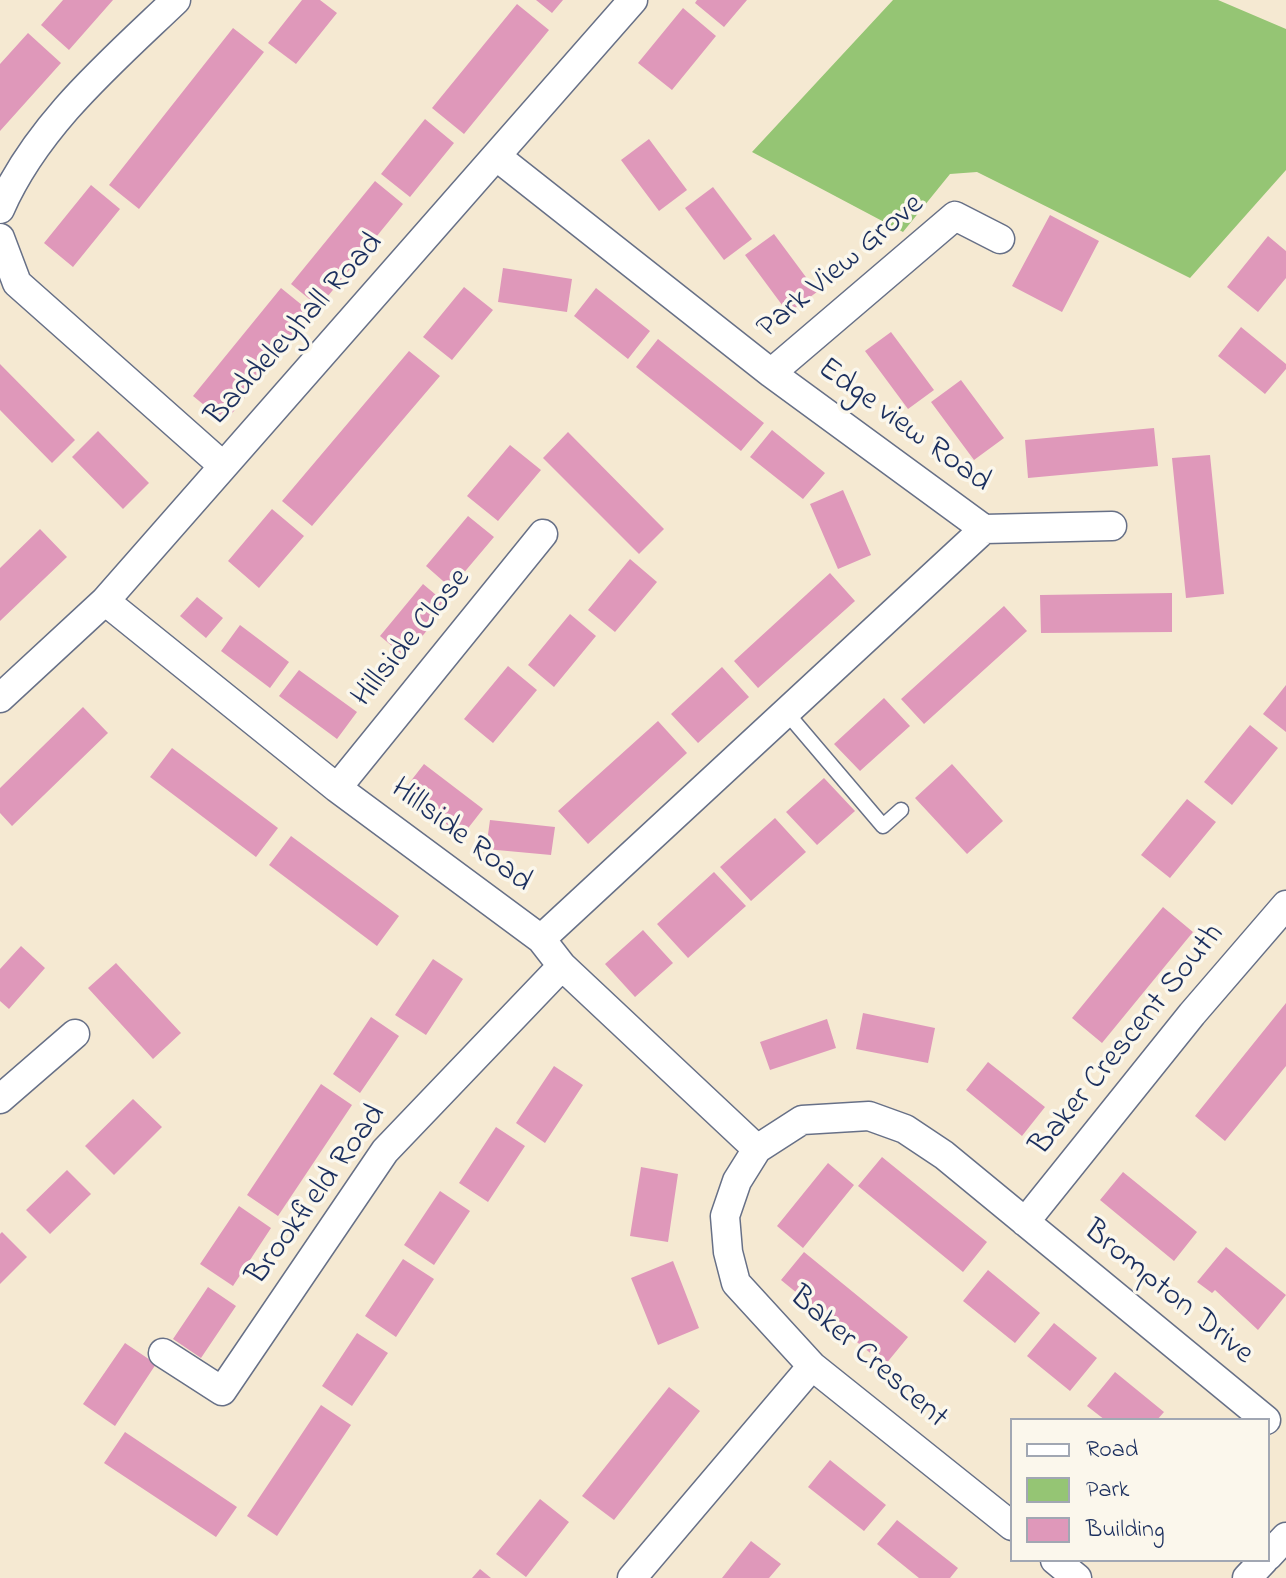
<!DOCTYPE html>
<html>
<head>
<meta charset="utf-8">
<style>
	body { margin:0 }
	#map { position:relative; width:1286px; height:1578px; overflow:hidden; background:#f5e9d2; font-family:"Indie Flower",sans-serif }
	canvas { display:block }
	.legend { position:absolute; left:1010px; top:1418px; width:260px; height:144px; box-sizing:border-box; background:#fbf7ec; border:2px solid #a1a7b3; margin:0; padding:10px 14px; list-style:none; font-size:24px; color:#1b2f5e }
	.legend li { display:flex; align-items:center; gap:16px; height:40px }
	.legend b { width:40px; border:2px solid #a1a7b3 }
</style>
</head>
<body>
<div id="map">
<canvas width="1286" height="1578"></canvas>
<ul class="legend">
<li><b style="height:10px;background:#fff"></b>Road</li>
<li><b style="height:22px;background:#95c574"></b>Park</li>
<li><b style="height:22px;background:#df98ba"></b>Building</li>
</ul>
</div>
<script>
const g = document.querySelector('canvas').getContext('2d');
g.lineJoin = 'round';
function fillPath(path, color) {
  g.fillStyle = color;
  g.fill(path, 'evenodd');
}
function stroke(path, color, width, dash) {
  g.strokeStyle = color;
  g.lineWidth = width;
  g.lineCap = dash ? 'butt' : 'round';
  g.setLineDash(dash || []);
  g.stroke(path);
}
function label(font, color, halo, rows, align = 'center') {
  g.font = font + ' "Indie Flower",sans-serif';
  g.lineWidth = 7;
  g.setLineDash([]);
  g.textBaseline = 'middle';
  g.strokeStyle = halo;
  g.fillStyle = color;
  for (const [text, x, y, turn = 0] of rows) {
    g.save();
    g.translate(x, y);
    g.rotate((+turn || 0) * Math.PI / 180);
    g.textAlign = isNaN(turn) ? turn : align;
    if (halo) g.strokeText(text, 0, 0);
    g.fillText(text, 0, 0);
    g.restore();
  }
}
const green = new Path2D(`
	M893 0H1218L1286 29V170L1190 278 977 172 950 174 903 232 752 152Z`);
const building = new Path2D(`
	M63 0H113L69 50 41 25Z
	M302 0H320L337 13 296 64 268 43Z
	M536 0H563L552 13Z
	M697 0H747L724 27 695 3Z
	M517 4 549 30 464 134 432 108Z
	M683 8 716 36 672 90 638 63Z
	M233 28 264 52 139 209 109 185Z
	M28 33 61 63 0 131V64Z
	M425 119 454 143 410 197 381 174Z
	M649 139 687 190 659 211 621 160Z
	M375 181 403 204 319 307 291 284Z
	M91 185 120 209 73 267 44 243Z
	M713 187 752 239 724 260 685 208Z
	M1050 215 1099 241 1062 312 1012 286Z
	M774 234 817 292 788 313 745 255Z
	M1268 236 1286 251V278L1258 312 1227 287Z
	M503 268 572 279 567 312 498 302Z
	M464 287 493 310 452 360 423 337Z
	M281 288 313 314 225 422 193 396Z
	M596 288 650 331 628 359 574 316Z
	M1241 327 1286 364V369L1265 394 1218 356Z
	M891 332 934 390 908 409 865 351Z
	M658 339 764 423 741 451 636 367Z
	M409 351 440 376 312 526 282 501Z
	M0 364 75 440 52 463 0 410Z
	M961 380 1004 438 974 460 931 402Z
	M1154 428 1158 466 1028 478 1025 440Z
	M772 430 825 473 803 499 750 457Z
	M98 431 149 483 123 509 72 457Z
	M568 432 664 529 639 554 543 458Z
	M510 445 541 470 498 521 467 496Z
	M1210 455 1224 594 1186 598 1172 458Z
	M843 490 871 555 838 569 810 504Z
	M272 509 304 536 259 588 228 561Z
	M468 516 494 537 451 588 426 566Z
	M40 529 67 557 0 621V568Z
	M630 559 657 582 615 632 588 610Z
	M830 573 855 601 758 688 734 661Z
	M423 584 448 605 405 657 380 636Z
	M1172 593V632L1041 633 1040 595Z
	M197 597 223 618 206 638 180 616Z
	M1004 606 1027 631 924 724 901 699Z
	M570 614 596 636 554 687 528 665Z
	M240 625 289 662 270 688 221 651Z
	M508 666 537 690 493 743 464 719Z
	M722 667 749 697 698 743 671 714Z
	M299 670 357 712 337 739 279 696Z
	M1286 685V732L1263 714Z
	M884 698 910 726 860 771 834 744Z
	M83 707 108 733 12 826 0 813V788Z
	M658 721 687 753 588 844 558 811Z
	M1250 725 1278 748 1232 805 1204 782Z
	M172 748 278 828 256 857 150 777Z
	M424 764 483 809 462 836 403 791Z
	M952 764 1003 821 967 854 915 798Z
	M824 778 855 811 817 845 786 812Z
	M1187 799 1216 822 1170 878 1141 855Z
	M775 818 806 852 751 901 720 867Z
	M490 820 555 827 551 855 486 849Z
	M291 836 399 916 377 946 269 865Z
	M714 872 746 906 688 958 657 924Z
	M1163 907 1193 932 1102 1043 1072 1018Z
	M643 930 673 963 635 997 605 964Z
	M21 946 45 968 9 1009 0 1001V969Z
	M433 959 463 979 426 1035 395 1015Z
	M116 963 181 1033 153 1059 88 988Z
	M1286 1003V1066L1225 1141 1195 1116Z
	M863 1013 935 1028 928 1063 856 1049Z
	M371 1017 399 1036 360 1093 333 1074Z
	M827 1019 836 1048 770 1070 760 1042Z
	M988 1062 1045 1107 1022 1136 966 1090Z
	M554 1066 583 1085 545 1143 516 1123Z
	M321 1084 352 1105 278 1216 247 1195Z
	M133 1099 162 1127 114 1175 85 1146Z
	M496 1127 525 1146 488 1202 459 1183Z
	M882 1157 987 1242 963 1272 858 1186Z
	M828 1163 854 1185 803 1248 777 1226Z
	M641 1167 678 1174 668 1242 630 1236Z
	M67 1170 91 1194 50 1234 26 1210Z
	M1123 1172 1197 1232 1174 1261 1100 1200Z
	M440 1191 470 1211 434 1265 404 1245Z
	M239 1206 271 1228 233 1286 200 1264Z
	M2 1232 27 1257 0 1284V1234Z
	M1226 1247 1286 1295 1258 1330 1215 1290 1212 1293 1197 1282Z
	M804 1252 908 1337 885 1365 781 1280Z
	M403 1259 434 1279 396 1337 365 1316Z
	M673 1261 699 1328 658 1345 631 1278Z
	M988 1270 1040 1313 1015 1343 963 1301Z
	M208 1287 236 1306 201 1358 173 1339Z
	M1054 1323 1097 1358 1070 1391 1027 1356Z
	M357 1333 388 1353 352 1406 322 1386Z
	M125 1343 156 1364 115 1426 83 1404Z
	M1115 1372 1164 1412 1157 1420H1105L1087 1406Z
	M669 1387 700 1411 614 1520 582 1496Z
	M321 1405 351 1425 277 1536 247 1516Z
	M125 1432 237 1507 216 1537 104 1463Z
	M830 1460 886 1505 864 1531 808 1487Z
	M540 1499 569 1522 526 1577 496 1554Z
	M897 1520 958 1568 950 1578H919L877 1544Z
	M751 1541 781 1564 769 1578H722Z
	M480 1569 491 1578H472Z`);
const service = new Path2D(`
	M786 712 883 826 901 810`);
const minor = new Path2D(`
	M496 156 771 373 984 529 541 939
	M0 209C37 125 110 63 176 0
	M0 238 17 283 222 465
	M771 373 955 216 1000 239
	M984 529 1112 526
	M105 601 337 788 541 939 562 966 757 1149
	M0 698 105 601 633 0
	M337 788 543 534
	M0 1099 75 1034
	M1025 1222 1192 1014 1286 905
	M163 1353 222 1391 385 1151 562 966
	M1012 1526 812 1366 736 1283 728 1252 725 1216 737 1181 757 1149 802 1120 869 1116 905 1129 944 1155 1266 1420
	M1268 1556 1286 1537
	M1055 1560 1077 1578
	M632 1578 812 1366
	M1247 1578 1264 1560`);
const streetNames = [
	["Park View Grove",842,268,-40],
	["Baddeleyhall Road",296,331,-48],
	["Edge view Road",903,427,36],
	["Hillside Close",413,639,-51],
	["Hillside Road",460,837,37],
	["Baker Crescent South",1129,1041,-51],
	["Brookfield Road",318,1196,-54],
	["Brompton Drive",1167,1294,39],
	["Baker Crescent",867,1359,41]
];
fillPath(green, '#95c574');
fillPath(building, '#df98ba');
stroke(service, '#677087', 17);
stroke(minor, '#677087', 31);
stroke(service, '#fff', 14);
stroke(minor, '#fff', 28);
label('32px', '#1b2f5e', '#fbf7ec', streetNames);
</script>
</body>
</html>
